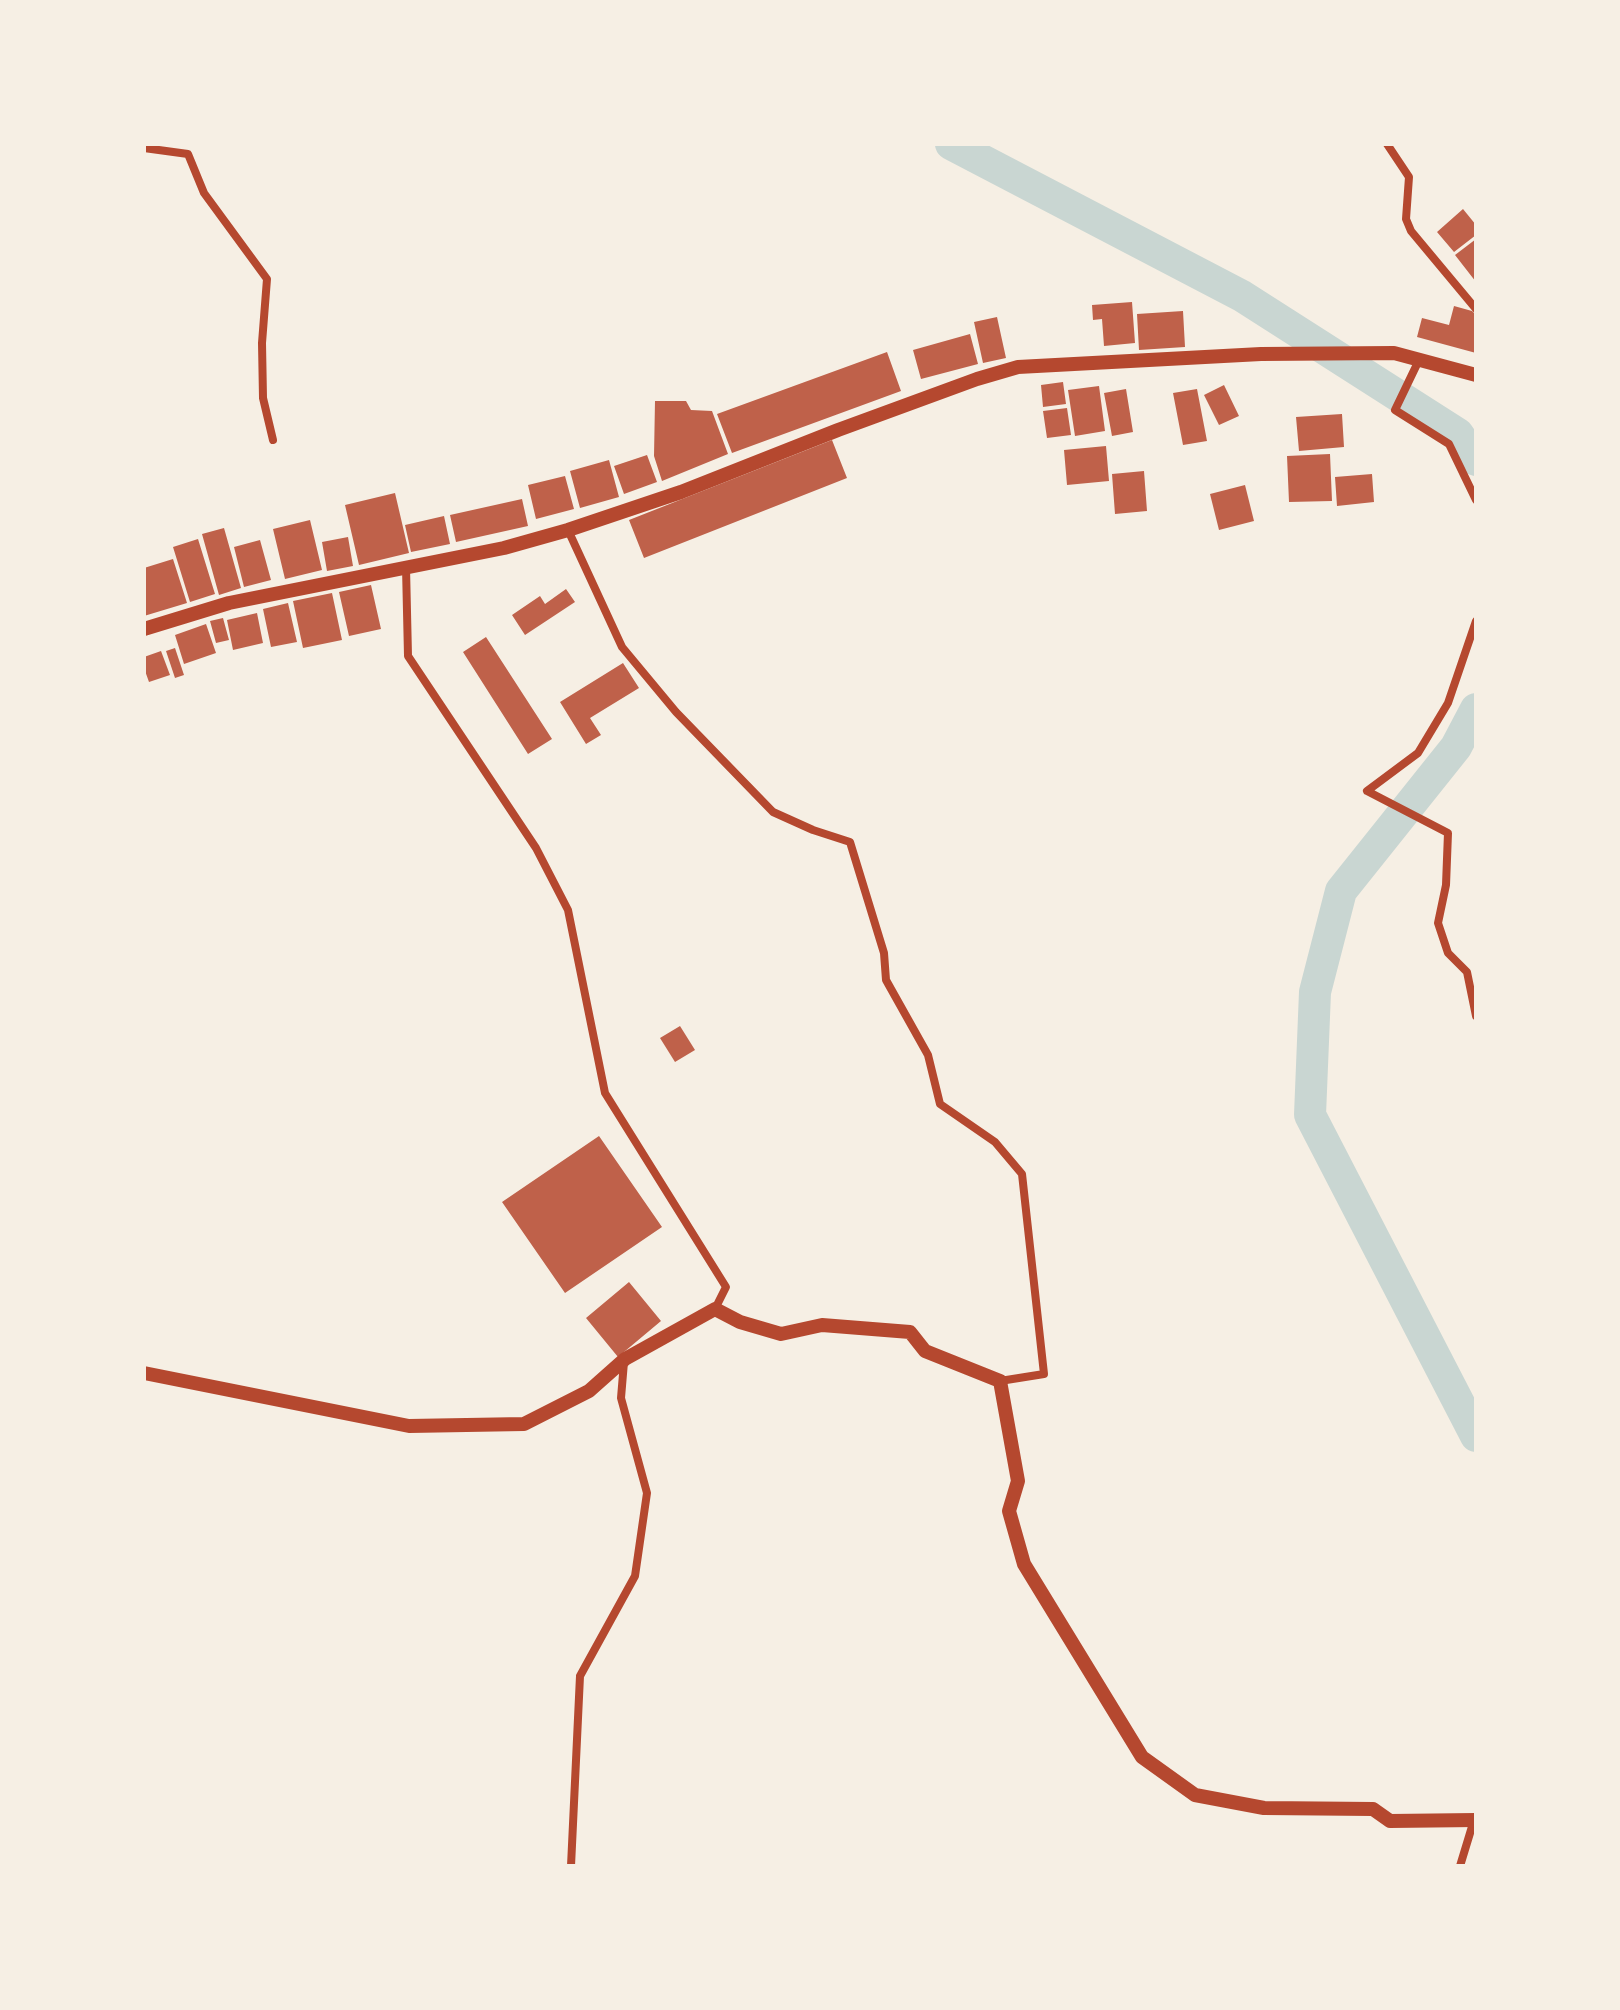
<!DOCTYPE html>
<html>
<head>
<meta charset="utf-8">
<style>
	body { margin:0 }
	#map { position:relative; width:1620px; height:2010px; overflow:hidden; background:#f6efe4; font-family:Poppins,sans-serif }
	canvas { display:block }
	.frame { position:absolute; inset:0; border:146px solid #f6efe4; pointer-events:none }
</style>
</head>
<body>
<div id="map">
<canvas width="1620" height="2010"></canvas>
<div class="frame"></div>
</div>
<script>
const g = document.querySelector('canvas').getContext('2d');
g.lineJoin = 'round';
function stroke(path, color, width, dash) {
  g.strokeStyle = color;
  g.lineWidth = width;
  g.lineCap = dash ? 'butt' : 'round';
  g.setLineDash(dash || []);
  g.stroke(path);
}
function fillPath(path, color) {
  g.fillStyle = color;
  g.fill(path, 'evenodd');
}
const river = new Path2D(`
	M951 144 1242 296 1458 434 1476 460
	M1476 709 1456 747 1341 891 1315 992 1310 1115 1476 1436`);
const building = new Path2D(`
	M1463 209 1476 225V235L1454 252 1437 232Z
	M1476 239V282L1455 255Z
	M1132 302 1135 343 1104 346 1102 319 1093 320 1092 305Z
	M1454 306 1472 311 1476 315V353L1417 337 1422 318 1449 325Z
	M1183 311 1185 347 1139 350 1137 314Z
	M997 317 1006 358 983 363 974 322Z
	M970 334 978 364 921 379 913 350Z
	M887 352 901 391 732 453 717 414Z
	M1063 382 1066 404 1043 407 1041 385Z
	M1224 385 1239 416 1219 425 1204 395Z
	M1099 386 1105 431 1075 436 1068 390Z
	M1126 389 1133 432 1112 436 1104 393Z
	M1197 389 1207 441 1183 445 1173 393Z
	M655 401H686L691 410 712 411 728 454 662 481 654 456Z
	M1067 408 1071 435 1047 438 1043 411Z
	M1342 414 1344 447 1299 451 1296 417Z
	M832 440 847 478 644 558 629 520Z
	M1106 446 1109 481 1067 485 1064 450Z
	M1330 454 1332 501 1289 502 1287 456Z
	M647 455 657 482 624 494 614 466Z
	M609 460 619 497 580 508 570 471Z
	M1144 471 1147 511 1115 514 1112 474Z
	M1372 474 1374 502 1337 506 1335 477Z
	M565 476 574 509 536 519 528 485Z
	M1245 485 1254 521 1219 530 1210 494Z
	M395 493 409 553 359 565 345 505Z
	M522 499 528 526 456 542 450 515Z
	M444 516 450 544 411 552 405 525Z
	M310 520 322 570 285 579 273 529Z
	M224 528 241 588 219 595 202 534Z
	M348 537 353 566 327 571 322 542Z
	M198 539 215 594 190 602 173 547Z
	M260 540 271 580 244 587 234 547Z
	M173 559 187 603 144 616V568Z
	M371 585 381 629 349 636 339 592Z
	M566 589 575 602 525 635 512 615 540 596 545 604Z
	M332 593 342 640 303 648 293 601Z
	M288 603 297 642 271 647 263 609Z
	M257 613 263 643 233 650 227 620Z
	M223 618 229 640 216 643 210 621Z
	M206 624 216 653 184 664 175 635Z
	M486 637 552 739 528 754 463 652Z
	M175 648 184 675 175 678 166 651Z
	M161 651 170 675 149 682 144 668V657Z
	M623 663 639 688 590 718 601 735 586 744 560 702Z
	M680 1026 695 1050 675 1062 660 1038Z
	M599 1136 662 1227 565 1293 502 1202Z
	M629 1282 661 1321 618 1357 586 1318Z`);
const minor = new Path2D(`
	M1387 144 1409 177 1406 219 1411 231 1476 309
	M144 148 188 154 204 193 267 279 262 343 263 398 273 440
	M1419 360 1395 410 1449 444 1476 500
	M568 530 622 647 676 712 773 812 813 830 850 842 884 953 886 980 928 1055 940 1104 995 1142 1022 1174 1044 1374 1000 1381
	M406 567 408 656 536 848 568 910 605 1093 726 1287 715 1309
	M1476 621 1448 703 1418 753 1367 791 1448 833 1446 885 1438 923 1448 953 1467 972 1476 1016
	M571 1866 580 1676 635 1576 647 1493 621 1398 624 1362
	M1460 1866 1474 1820`);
const tertiary = new Path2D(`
	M144 629 229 603 504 548 568 530 681 492 838 430 977 379 1018 367 1261 354 1394 353 1476 375
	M144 1373 409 1426 524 1424 589 1391 625 1359 715 1309 740 1322 781 1334 822 1325 910 1332 925 1351 1000 1381 1018 1481 1009 1511 1024 1564 1142 1757 1195 1795 1264 1808 1373 1809 1390 1821 1476 1820`);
stroke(river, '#c9d6d2', 32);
fillPath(building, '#bf614a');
stroke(minor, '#b5482f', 8);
stroke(tertiary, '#b5482f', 14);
</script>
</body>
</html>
